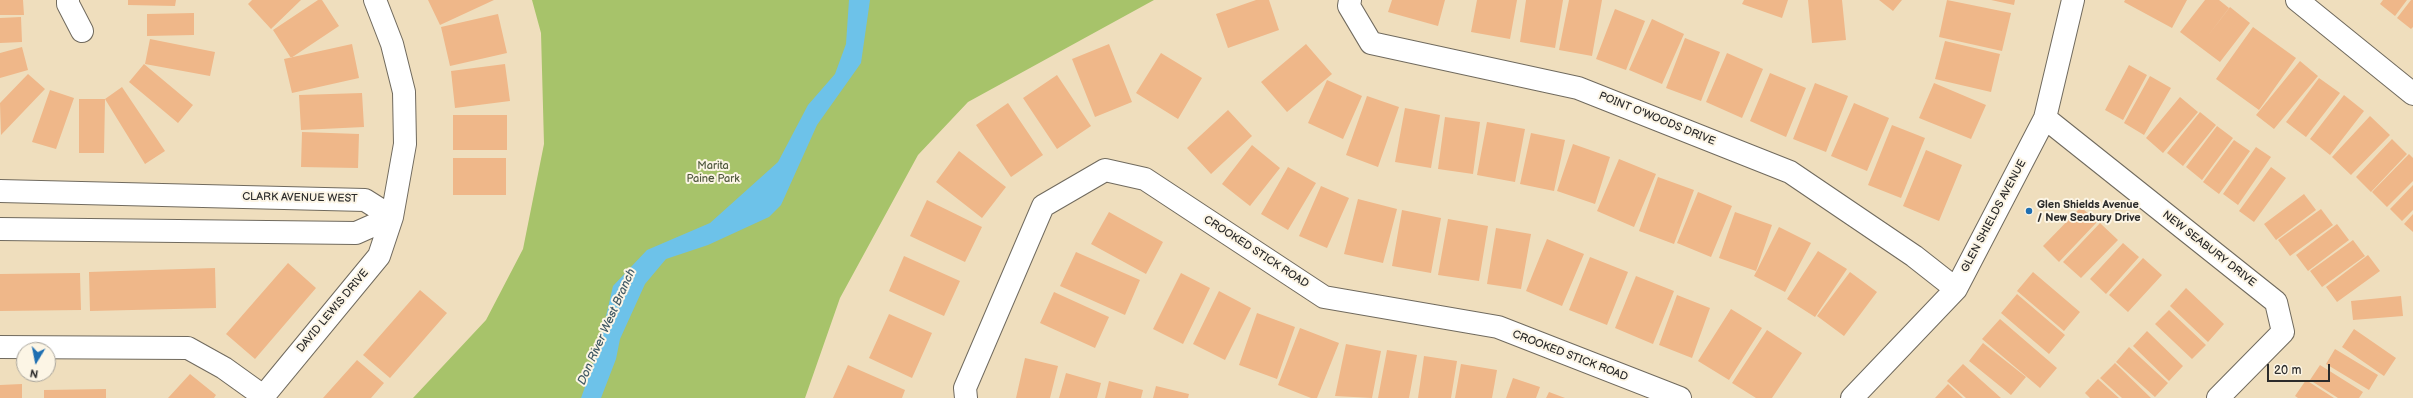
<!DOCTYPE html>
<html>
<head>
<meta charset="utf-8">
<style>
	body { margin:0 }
	#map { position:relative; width:2413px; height:398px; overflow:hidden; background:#efdebd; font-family:"Balsamiq Sans",sans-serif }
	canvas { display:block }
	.north { position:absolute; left:16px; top:342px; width:40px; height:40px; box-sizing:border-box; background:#fcf5e5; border:1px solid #a8a49b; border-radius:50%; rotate:190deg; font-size:11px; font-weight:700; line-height:16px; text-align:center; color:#2b2b2b }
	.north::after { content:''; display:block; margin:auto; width:14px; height:18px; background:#1f6fb2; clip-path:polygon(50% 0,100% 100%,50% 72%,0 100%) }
	.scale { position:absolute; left:2267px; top:364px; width:63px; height:18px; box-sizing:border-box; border:2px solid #2b2b2b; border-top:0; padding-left:5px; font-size:12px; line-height:14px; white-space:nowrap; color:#2b2b2b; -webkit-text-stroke:3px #fcf5e5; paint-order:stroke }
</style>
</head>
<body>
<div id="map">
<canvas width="2413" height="398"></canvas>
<div class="north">N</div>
<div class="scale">20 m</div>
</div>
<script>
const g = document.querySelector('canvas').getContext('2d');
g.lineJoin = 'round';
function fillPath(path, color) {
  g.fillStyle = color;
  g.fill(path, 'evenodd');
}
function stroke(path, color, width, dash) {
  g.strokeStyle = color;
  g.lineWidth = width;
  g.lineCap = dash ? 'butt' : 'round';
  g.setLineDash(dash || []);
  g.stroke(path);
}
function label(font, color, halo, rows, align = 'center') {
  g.font = font + ' "Balsamiq Sans",sans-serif';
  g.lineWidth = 4;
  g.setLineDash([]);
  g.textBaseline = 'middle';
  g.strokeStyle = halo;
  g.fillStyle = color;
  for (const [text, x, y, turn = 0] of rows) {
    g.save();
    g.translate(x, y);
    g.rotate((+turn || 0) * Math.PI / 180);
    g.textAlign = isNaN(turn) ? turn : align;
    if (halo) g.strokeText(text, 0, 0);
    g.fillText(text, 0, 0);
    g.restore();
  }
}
const green = new Path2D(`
	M532 0H1154L968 102 918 155 840 298 805 398H413L486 320 523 249 544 144 541 33Z`);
const water = new Path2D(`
	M849 0H870L861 63 817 125 781 205 769 217 708 245 666 259 645 284 620 339 616 359 601 398H581L598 351 613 286 647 250 710 223 778 162 808 105 835 74 846 44Z`);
const building = new Path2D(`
	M0 0H23L24 15H0Z
	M128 0H176L175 6 128 5Z
	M252 0H301L271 29 248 4Z
	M318 0H322L339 26 291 58 273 30Z
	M428 0H494L440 25Z
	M1256 0H1269L1279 30 1228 48 1216 14Z
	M1392 0H1445L1438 26 1388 12Z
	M1477 0H1517L1510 39 1471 32Z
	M1526 0H1563L1555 48 1520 42Z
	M1569 0H1602L1592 56 1559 50Z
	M1744 0H1788L1782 18 1742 4Z
	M1808 0H1842L1846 40 1812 43Z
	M1879 0H1902L1893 11Z
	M1947 0 2011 13 2002 51 1939 37Z
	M1991 0H2015L2014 5Z
	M2125 0H2187L2172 28 2124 2Z
	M2205 0H2219L2229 8 2207 37 2230 7 2250 23 2220 62 2180 32Z
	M2383 0H2407L2395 16 2380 4Z
	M2411 0H2413V27L2411 29 2397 18Z
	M1615 9 1645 21 1626 70 1596 59Z
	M194 13V35L147 36V14Z
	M498 14 507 53 450 66 441 27Z
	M21 17 22 42 0 43V18Z
	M1652 19 1684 34 1662 84 1629 70Z
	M2253 27 2296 58 2259 110 2216 79Z
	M1685 38 1720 52 1701 101 1666 88Z
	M150 39 215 52 210 76 145 64Z
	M1945 41 2000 54 1991 92 1935 79Z
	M352 44 359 78 292 93 284 59Z
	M1109 44 1132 102 1095 117 1072 59Z
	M1306 44 1332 74 1287 112 1261 82Z
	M22 47 28 70 0 78V53Z
	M1161 53 1202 78 1178 119 1136 93Z
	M1727 53 1763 69 1742 118 1706 102Z
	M2300 61 2318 76 2274 129 2256 115Z
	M144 64 193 105 178 123 129 82Z
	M505 64 510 101 455 108 451 71Z
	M2129 65 2147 75 2123 120 2105 110Z
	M1770 73 1806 88 1786 137 1750 121Z
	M28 74 45 89 1 135 0 103Z
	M1057 75 1091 126 1057 149 1023 98Z
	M2150 76 2171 88 2144 135 2124 123Z
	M2319 78 2340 93 2306 137 2286 122Z
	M1327 80 1362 96 1343 139 1308 123Z
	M1815 83 1848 96 1826 152 1793 139Z
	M1934 83 1986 105 1971 139 1919 118Z
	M122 87 165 151 145 164 105 99Z
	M50 90 74 98 56 149 32 142Z
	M362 93 364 127 301 130 299 95Z
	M2344 95 2364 111 2330 155 2310 139Z
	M1367 96 1399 107 1378 167 1346 155Z
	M2180 97 2198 112 2163 153 2146 138Z
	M79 99H105L104 153H79Z
	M1008 103 1043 155 1011 177 976 125Z
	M1854 103 1889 118 1867 171 1831 156Z
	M1405 108 1440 115 1431 168 1395 162Z
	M1228 110 1252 136 1211 174 1187 148Z
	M2200 112 2216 125 2183 166 2167 153Z
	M453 115H507V150H453Z
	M2370 116 2390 135 2351 175 2332 157Z
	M1445 117 1480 122 1473 174 1438 169Z
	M1487 122 1525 129 1515 182 1477 175Z
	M1892 125 1925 138 1901 198 1868 185Z
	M2217 126 2233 138 2202 180 2186 167Z
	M302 132 359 134 358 168 301 167Z
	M1531 133 1565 140 1554 191 1520 184Z
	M2392 139 2407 154 2371 192 2356 177Z
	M2234 140 2250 151 2219 194 2203 182Z
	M1573 144 1610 157 1595 204 1557 191Z
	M1252 145 1280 168 1250 206 1222 184Z
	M2256 147 2271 157 2238 205 2223 194Z
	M1926 150 1962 165 1939 221 1903 206Z
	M959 151 1006 187 982 218 936 182Z
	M2409 154 2413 158V181L2387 207 2372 192Z
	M453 158H506V195H453Z
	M1619 159 1656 174 1634 227 1597 211Z
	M1288 167 1316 183 1288 230 1261 214Z
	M2271 167 2286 178 2254 222 2239 211Z
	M1658 177 1694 190 1674 244 1639 231Z
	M2413 185V210L2402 221 2390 209Z
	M1321 186 1349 198 1327 248 1299 236Z
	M1698 192 1732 206 1711 257 1677 243Z
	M2304 194 2316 210 2276 240 2264 224Z
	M1358 199 1397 209 1383 263 1344 254Z
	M927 200 982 227 965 262 910 236Z
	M2081 207 2097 222 2059 262 2043 246Z
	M2321 209 2333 225 2290 256 2278 240Z
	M1402 210 1441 218 1431 273 1392 266Z
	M1109 212 1163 242 1146 274 1091 244Z
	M1735 212 1772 225 1756 271 1719 258Z
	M2413 214V232L2404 224Z
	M1448 219 1488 226 1479 281 1438 275Z
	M2100 223 2118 240 2081 278 2063 262Z
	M2337 224 2349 240 2308 271 2296 255Z
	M1779 227 1811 243 1785 292 1754 276Z
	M1496 228 1531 234 1521 289 1487 284Z
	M1547 239 1584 254 1562 306 1526 291Z
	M2353 240 2365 256 2322 287 2310 271Z
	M2123 243 2139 257 2106 294 2090 279Z
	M1818 251 1847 269 1815 317 1787 299Z
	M1076 252 1140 280 1125 315 1060 286Z
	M2368 255 2380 271 2337 302 2326 287Z
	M904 256 960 281 944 316 889 291Z
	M1590 257 1628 272 1607 325 1569 310Z
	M2143 258 2162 275 2128 312 2109 295Z
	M288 263 316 288 255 359 226 334Z
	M215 268 216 308 90 311 89 272Z
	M1850 272 1877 292 1844 336 1817 316Z
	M2033 272 2080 312 2064 331 2017 291Z
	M80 273 81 310 0 311V274Z
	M1181 273 1210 288 1183 344 1153 329Z
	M1636 276 1674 291 1653 344 1615 328Z
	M2186 288 2224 324 2208 342 2170 306Z
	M420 290 447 313 390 378 363 355Z
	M1219 291 1251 308 1225 360 1193 344Z
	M1054 292 1109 317 1095 348 1040 323Z
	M2017 294 2065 335 2049 354 2001 313Z
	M1677 295 1710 308 1692 358 1659 345Z
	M2401 296 2403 316 2353 320 2351 301Z
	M1731 309 1762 328 1729 380 1698 361Z
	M2169 310 2206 345 2192 359 2155 324Z
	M1257 313 1295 327 1277 379 1239 365Z
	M889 314 932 333 912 378 869 358Z
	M2000 319 2057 368 2040 388 1982 339Z
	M1300 328 1339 343 1317 398H1311L1278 385Z
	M2354 329 2396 358 2384 376 2342 347Z
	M1767 330 1802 353 1772 398H1756L1732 383Z
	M2147 331 2183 366 2169 381 2133 346Z
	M1983 343 2026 377 2011 395 1969 361Z
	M1346 344 1381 351 1372 398 1335 396Z
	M2129 347 2168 383 2155 397 2116 362Z
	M2335 349 2378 375 2369 390 2326 364Z
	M1387 350 1417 355 1409 398H1378Z
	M1424 356 1457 361 1451 398H1418Z
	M1025 358 1058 366 1050 398H1016Z
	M357 360 384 383 371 398H323Z
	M2115 363 2151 398H2122L2100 378Z
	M1461 364 1497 370 1492 398H1455Z
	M1963 364 2001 398H1966L1947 381Z
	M848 365 905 390 902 398H833Z
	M2320 365 2363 392 2359 398H2338L2310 380Z
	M1066 373 1101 383 1097 398H1059Z
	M190 374 216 395 214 398H168Z
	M1513 378 1540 387 1536 398H1506Z
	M2098 379 2119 398H2090L2085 393Z
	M2306 380 2334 398H2298L2295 396Z
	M1109 381 1143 390 1141 398H1105Z
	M22 384V398H0V385Z
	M1948 384 1963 398H1935Z
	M1156 386 1189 394 1188 398H1153Z
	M106 389V398H44V390Z
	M1549 392 1565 398H1546Z`);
const minor = new Path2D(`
	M68 0V4L82 31
	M1350 0 1349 6 1371 43 1578 88 1790 172 1914 256 1956 289
	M2297 0 2413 94
	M2045 118 2276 302 2283 332 2218 398
	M0 191 365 200 392 217
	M0 229 356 233 392 217
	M0 347 188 348 224 368 263 396
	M262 398 379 256 392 217 405 144 404 92 392 44 375 0
	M966 398 965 388 1043 206 1105 170 1145 179 1324 297 1498 327 1680 398
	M1852 398 1956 289 2045 118 2073 0`);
const markers = [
	[2029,211,4,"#1f6fb2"]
];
const streetNames = [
	["POINT O'WOODS DRIVE",1657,119,22],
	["CLARK AVENUE WEST",300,198,1],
	["GLEN SHIELDS AVENUE",1994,216,-62],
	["NEW SEABURY DRIVE",2209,249,38],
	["CROOKED STICK ROAD",1256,252,33],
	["DAVID LEWIS DRIVE",333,311,-50],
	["CROOKED STICK ROAD",1570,356,21]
];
const parkNames = [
	["Marita",713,166],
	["Paine Park",713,179]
];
const poiNames = [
	["Glen Shields Avenue",2037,205],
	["/ New Seabury Drive",2037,218]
];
const waterNames = [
	["Don River West Branch",607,327,-66]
];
fillPath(green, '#a7c36a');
fillPath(water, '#6dc2e9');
fillPath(building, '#efb789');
stroke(minor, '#706a5e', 24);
stroke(minor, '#fff', 22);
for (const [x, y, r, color] of markers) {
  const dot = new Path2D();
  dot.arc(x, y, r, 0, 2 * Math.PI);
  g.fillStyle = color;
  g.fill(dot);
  stroke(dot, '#fcf5e5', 1.5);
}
label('11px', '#2b2b2b', '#fcf5e5', streetNames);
label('11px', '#50593e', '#fcf5e5', parkNames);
label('bold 11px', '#2b2b2b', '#fcf5e5', poiNames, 'left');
label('italic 12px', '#3f5864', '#fcf5e5', waterNames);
</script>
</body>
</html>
